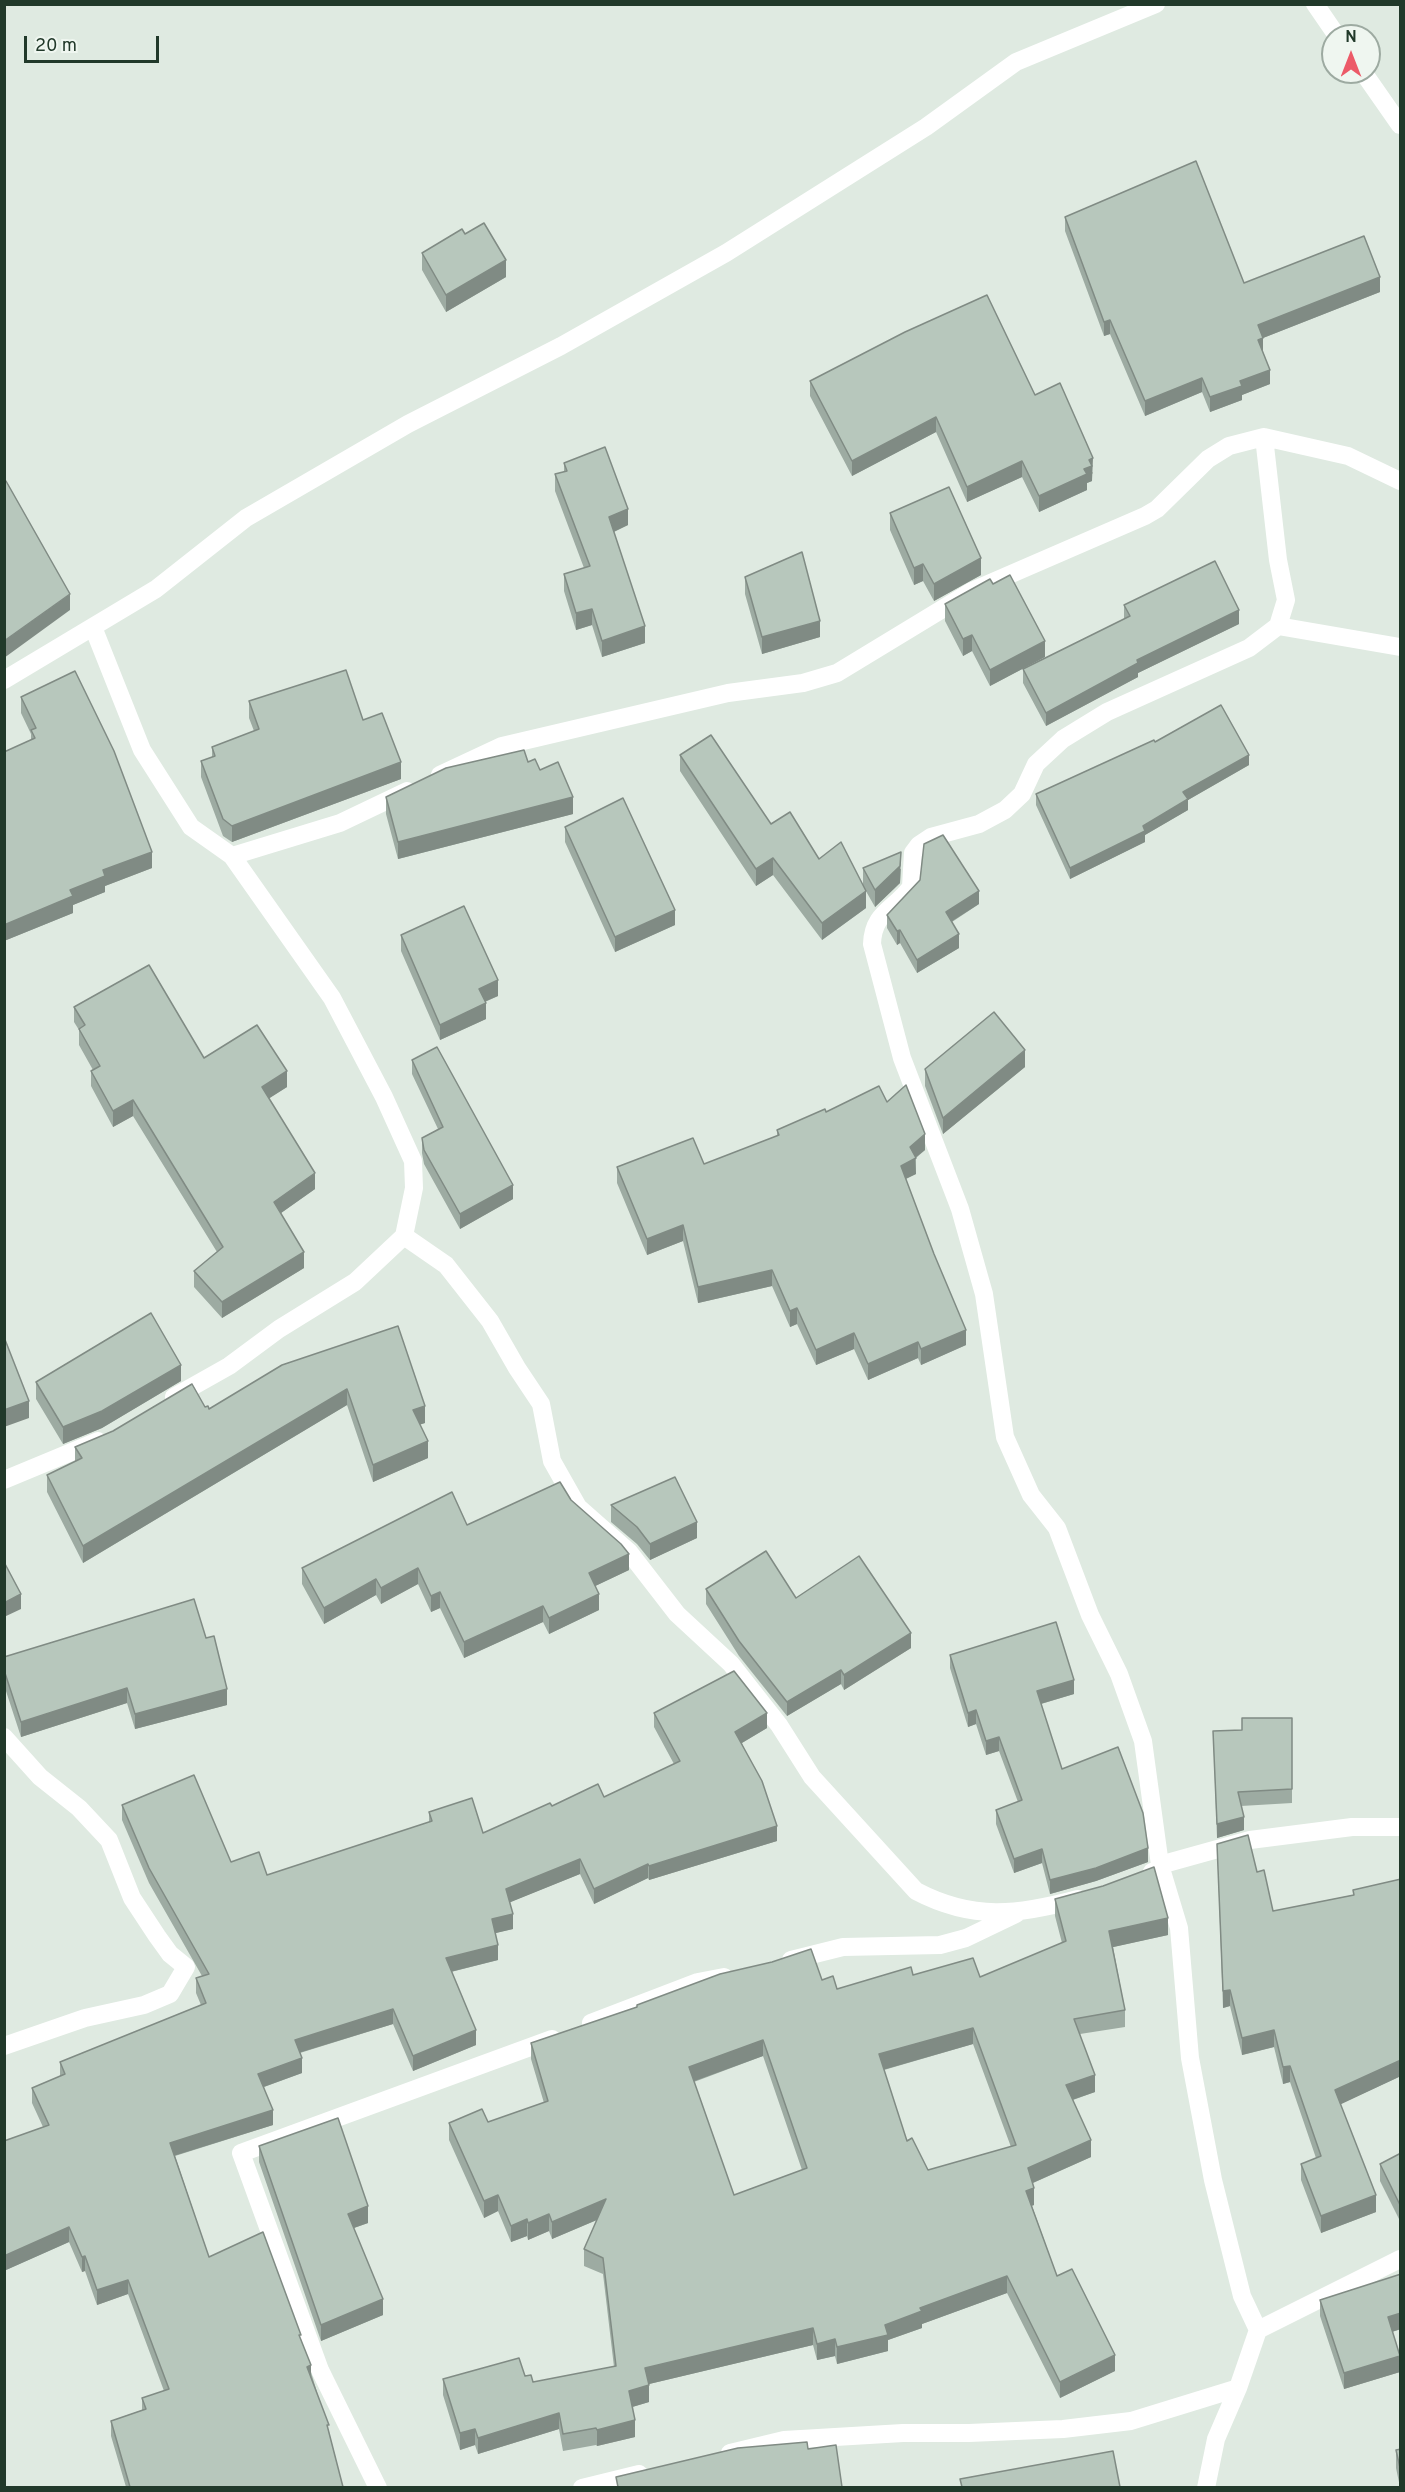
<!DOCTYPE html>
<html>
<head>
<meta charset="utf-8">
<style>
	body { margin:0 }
	#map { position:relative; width:1405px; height:2492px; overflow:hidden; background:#dfeae1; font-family:Overpass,sans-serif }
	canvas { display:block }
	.frame { position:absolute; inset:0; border:6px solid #21392a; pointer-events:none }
	.north { position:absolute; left:1321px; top:24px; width:60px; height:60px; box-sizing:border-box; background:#eff6f0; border:2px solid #9daaa1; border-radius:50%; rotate:0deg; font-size:16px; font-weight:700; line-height:24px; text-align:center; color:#21392a }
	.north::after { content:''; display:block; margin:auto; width:21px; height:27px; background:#ec5a68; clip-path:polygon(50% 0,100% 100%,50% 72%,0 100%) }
	.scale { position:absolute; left:24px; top:36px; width:135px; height:27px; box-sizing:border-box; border:3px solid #21392a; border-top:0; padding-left:8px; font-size:18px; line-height:21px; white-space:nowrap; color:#21392a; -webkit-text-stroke:4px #eff6f0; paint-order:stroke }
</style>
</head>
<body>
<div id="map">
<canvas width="1405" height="2492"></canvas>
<div class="frame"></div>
<div class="north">N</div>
<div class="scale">20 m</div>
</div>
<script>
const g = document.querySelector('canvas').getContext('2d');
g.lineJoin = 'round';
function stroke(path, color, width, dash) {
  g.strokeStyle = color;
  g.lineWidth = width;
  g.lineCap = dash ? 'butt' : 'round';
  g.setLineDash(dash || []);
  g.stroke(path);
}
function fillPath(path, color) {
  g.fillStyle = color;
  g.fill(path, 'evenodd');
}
const minor = new Path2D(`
	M1315 4 1337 36
	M1363 72 1400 125
	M1278 626 1400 647
	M93 627 142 750 191 827 232 856 332 998 384 1097 413 1161 414 1188 404 1236 355 1282 279 1329 229 1366 174 1397
	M4 680 156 589 246 518 408 424 561 346 726 253 926 127 1016 62 1156 4
	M440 775 502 746 728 693 803 683 837 673 972 591 1145 516 1157 509 1208 459 1229 446 1264 437 1348 456 1400 481
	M232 856 340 823 407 791
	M404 1236 446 1265 490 1321 517 1368 541 1404 552 1461 578 1507 629 1552 677 1614 731 1664 779 1725 812 1777 916 1891C973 1921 1018 1915 1078 1899
	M4 1480 98 1441
	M4 1737 40 1777 79 1808 109 1840 132 1898 157 1936 170 1954 186 1967 170 1994 144 2005 85 2018 4 2046
	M1152 1872 1160 1869V1865L1250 1840 1352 1827H1400
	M791 1960 843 1947 940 1945 966 1938 1016 1914
	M591 2023 698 1982 724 1977
	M1258 2330 1242 2296 1213 2180 1190 2058 1179 1928 1160 1865 1143 1741 1119 1674 1090 1615 1057 1528 1031 1495 1005 1437 984 1294 960 1209 902 1058 872 944C873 912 894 910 911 887L913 853 919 845 931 837 979 824 1005 810 1022 794 1036 764 1063 739 1107 712 1249 648 1278 626 1286 600 1278 560 1264 437
	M730 2453 784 2440 903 2433H969L1063 2429 1131 2421 1238 2388
	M378 2488 320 2370 241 2153 552 2039
	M582 2488 639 2474
	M1206 2488 1216 2439 1238 2388 1258 2330 1400 2259`);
const wall = new Path2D(`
	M1065 217 1244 283 1380 292 1263 338V352L1270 384 1242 395V400L1210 412 1202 392 1145 416 1110 334 1104 336 1065 231Z
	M465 234 506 277 446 312 422 270V253Z
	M810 381 1035 395 1093 473 1092 474V481L1087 483V490L1039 512 1022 477 967 502 936 432 852 476 810 396Z
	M564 463 628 525 614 532 645 643 602 657 592 625 576 630 564 591V574L584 568 555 491V474L564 472Z
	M890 513 981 575 934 601 923 581 914 585 890 530Z
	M745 577 820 637 762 654 745 594Z
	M993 584 1045 657 990 686 972 651 963 656 945 621V604Z
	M1124 605 1239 624 1138 673V677L1046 726 1023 683V669L1124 619Z
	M21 697 152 868 105 886V892L73 905V913L4 941V752L31 740V734L21 713Z
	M249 701 363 720 401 779 232 842 223 836 201 777V761L212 757V747L254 731 249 718Z
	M1155 742 1249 765 1188 800V810L1145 835V842L1070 879 1036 805V794Z
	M680 755 771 824 819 859 863 885V868L901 869 900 883 875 907 863 886 866 908 822 940 773 875 756 886 680 771Z
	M528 762 540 770 573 814 398 859 386 814V797Z
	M565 827 675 925 615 952 565 842Z
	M979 904 952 922 959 948 917 973 900 943 897 945 887 928V915Z
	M401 935 498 996 485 1002 486 1019 440 1040 401 951Z
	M74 1007 204 1058 287 1087 269 1098 315 1189 281 1213 304 1268 222 1318 194 1287V1271L217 1252 133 1116 113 1127 91 1086V1071L93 1070 79 1045V1030L74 1022Z
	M412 1060 513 1199 460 1229 424 1164 422 1153V1138L438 1129 412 1074Z
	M1025 1067 943 1134 925 1086V1069Z
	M887 1102 925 1150 916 1158V1174L906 1179 966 1345 921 1365 918 1358 868 1380 854 1349 816 1365 797 1324 790 1327 772 1286 698 1303 683 1241 647 1255 617 1183V1167L704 1164 777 1136V1130L826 1112Z
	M398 1326 425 1423 420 1424 428 1458 373 1482 347 1405 83 1563 47 1492V1475L75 1462V1447L205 1407 209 1409Z
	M181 1381 102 1428 63 1444 36 1399V1382Z
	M571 1500 629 1570 595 1586 599 1610 549 1634 543 1622 464 1658 440 1608 431 1612 418 1584 381 1604 376 1595 324 1624 302 1584V1568Z
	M611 1505 697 1538 650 1560 637 1544 611 1522Z
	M706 1589 796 1598 911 1648 844 1690 841 1684 787 1716 739 1656 706 1604Z
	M950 1655 1074 1694 1041 1704 1062 1769 1148 1862 1096 1881 1050 1894 1042 1863 1014 1873 996 1824V1810L1018 1802 999 1751 986 1755 976 1724 968 1727 950 1668Z
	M4 1657 227 1705 135 1729 127 1703 21 1737 4 1685Z
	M654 1713 767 1728 742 1743 777 1841 649 1880 648 1878 594 1904 580 1874 510 1902 513 1929 495 1933 498 1960 451 1972 476 2045 413 2071 393 2024 300 2053 302 2073 264 2087 273 2125 175 2156 209 2257 301 2339 329 2432 343 2487H126L111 2436V2421L142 2410V2398L164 2391 128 2294 97 2305 85 2271 82 2272 69 2242 6 2270V2276L4 2141 43 2127 32 2103V2088L60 2076V2062L201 2005 196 1993V1978L202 1976 149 1883 122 1820V1805L231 1862 267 1875 429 1822V1812L483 1833 552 1806 604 1797 674 1764 654 1727Z
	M1292 1718V1803L1241 1806 1244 1830 1217 1838 1213 1731 1242 1730Z
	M1217 1844 1257 1872 1273 1911 1353 1895V1890L1401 1879V2076L1340 2104 1376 2212 1321 2233 1301 2180V2164L1316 2158 1290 2082 1283 2084 1274 2047 1242 2055 1230 2006 1223 2008Z
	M1055 1899 1168 1935 1113 1947 1125 2010V2027L1080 2034 1095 2092 1073 2100 1091 2157 1033 2183 1034 2205 1032 2206 1057 2276 1115 2371 1060 2398 1007 2293 922 2324V2328L888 2340V2351L837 2364 835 2356 817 2360 813 2345 649 2384V2402L632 2407 635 2437 597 2446 596 2445 563 2451 559 2429 478 2454 475 2445 460 2450 443 2395V2379L525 2376 533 2382 614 2367 603 2274 584 2266V2249L597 2220 552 2239 549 2231 528 2240 527 2236 511 2242 498 2211 484 2218 449 2140V2123L488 2122 544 2103 531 2059V2043L637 2007V2005L822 1980 837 1989 913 1975 980 1977 1062 1943 1055 1916ZM973 2044 1011 2147 928 2170 907 2141 884 2070ZM763 2056 802 2170 734 2195 694 2082Z
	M259 2146 368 2223 354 2228 383 2315 321 2341 259 2162Z
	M1401 2153V2223L1380 2181V2164Z
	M1401 2274V2329L1392 2332 1400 2372 1344 2389 1320 2316V2300Z
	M1401 2449V2487H1400L1396 2468V2450Z`);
const shadedWall = new Path2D(`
	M506 260V277L446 312V295Z
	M1380 277V292L1263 338V352L1258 354V325Z
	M1110 320V334L1104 336V322Z
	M1270 370V384L1242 395V400L1210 412V397L1240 381Z
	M1202 378V392L1145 416V401Z
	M936 417V432L852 476V461Z
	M1093 458 1092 481 1087 483V490L1039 512V496L1084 469 1089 460Z
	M1022 461V477L967 502V487Z
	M628 509V525L609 534V517Z
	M981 558V575L934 601V584Z
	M923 564V581L914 585V568Z
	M70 594V610L4 658V641Z
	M592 609V625L576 630V613Z
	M1239 610V624L1138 673V677L1046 726V713L1137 660Z
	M820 621V637L762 654V637Z
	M645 626V643L602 657V641Z
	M972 635V651L963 656V639Z
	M1045 641V657L990 686V670Z
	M1249 755V765L1188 800V810L1145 835V842L1070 879V868L1143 826 1183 792Z
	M401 762V779L232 842V826Z
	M573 797V814L398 859V842Z
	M152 852V868L105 886V892L73 905V913L4 941V925L70 890 103 870Z
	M901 852 900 883 875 907V890Z
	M773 858V875L756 886V869Z
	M866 891V908L822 940V923Z
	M979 891V904L946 925V912Z
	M675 910V925L615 952V937Z
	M900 930V943L897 945V931Z
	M959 934V948L917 973V960Z
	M498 980V996L479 1004V989Z
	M486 1003V1019L440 1040V1025Z
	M1025 1050V1067L943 1134V1118Z
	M287 1071V1087L262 1103V1087Z
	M133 1100V1116L113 1127V1111Z
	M925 1134V1150L915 1158 916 1174 901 1181V1166L910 1147Z
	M315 1173V1189L274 1218V1202Z
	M513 1185V1199L460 1229V1214Z
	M683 1225V1241L647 1255V1239Z
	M304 1252V1268L222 1318V1302Z
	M772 1270V1286L698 1303V1287Z
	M797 1308V1324L790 1327V1311Z
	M966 1330V1345L921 1365V1349Z
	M854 1333V1349L816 1365V1350Z
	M918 1342V1358L868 1380V1364Z
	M181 1365V1381L102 1428 63 1444V1427Z
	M347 1389V1405L83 1563V1546Z
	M29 1401V1418L4 1427V1410Z
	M425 1406V1423L413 1427V1410Z
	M428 1441V1458L373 1482V1465Z
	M697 1522V1538L650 1560V1544Z
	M629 1554V1570L589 1589V1573Z
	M418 1568V1584L381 1604V1588Z
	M376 1579V1595L324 1624V1608Z
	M440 1592V1608L431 1612V1596Z
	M21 1594V1609L4 1617V1603Z
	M599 1594V1610L549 1634V1618Z
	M543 1606V1622L464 1658V1642Z
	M911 1633V1648L844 1690V1675Z
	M841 1670V1684L787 1716V1702Z
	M1074 1680V1694L1037 1705V1691Z
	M127 1688V1703L21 1737V1722Z
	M227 1689V1705L135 1729V1714Z
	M976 1710V1724L968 1727V1713Z
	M767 1713V1728L735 1747V1732Z
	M999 1737V1751L986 1755V1741Z
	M1244 1817V1830L1217 1838V1824Z
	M777 1826V1841L649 1880V1866Z
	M1148 1848V1862L1096 1881 1050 1894V1880Z
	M1042 1849V1863L1014 1873V1859Z
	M580 1859V1874L506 1904V1889Z
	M648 1864V1878L594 1904V1889Z
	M513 1914V1929L492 1934V1919Z
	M1168 1918V1935L1109 1948V1931Z
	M498 1945V1960L446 1973V1958Z
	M1230 1990V2006L1223 2008V1991Z
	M393 2009V2024L295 2054V2040Z
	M973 2028V2044L879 2071V2054Z
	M476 2030V2045L413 2071V2056Z
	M1274 2030V2047L1242 2055V2038Z
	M763 2040V2056L689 2083V2067Z
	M302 2058V2073L258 2089V2074Z
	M1401 2060V2076L1335 2107V2090Z
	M1290 2066V2082L1283 2084V2067Z
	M1095 2075V2092L1066 2102V2085Z
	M273 2110V2125L170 2157V2143Z
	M1091 2140V2157L1028 2185V2168Z
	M1034 2188V2205L1026 2207V2191Z
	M498 2195V2211L484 2218V2201Z
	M1376 2195V2212L1321 2233V2216Z
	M606 2199V2216L552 2239V2222Z
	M368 2206V2223L348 2230V2214Z
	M549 2214V2231L528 2240V2223Z
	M527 2219V2236L511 2242V2226Z
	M69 2227V2242L6 2270V2276H4V2256Z
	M85 2256V2271L82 2272V2257Z
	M1007 2276V2293L922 2324V2328L888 2340V2351L837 2364V2347L920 2308Z
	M128 2280V2294L97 2305V2290Z
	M383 2299V2315L321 2341V2325Z
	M1401 2313V2329L1388 2333V2317Z
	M813 2328V2345L645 2385V2368Z
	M835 2339V2356L817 2360V2344Z
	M1115 2355V2371L1060 2398V2382Z
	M1400 2356V2372L1344 2389V2373Z
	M311 2365V2380L307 2367Z
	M649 2385V2402L629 2408V2391Z
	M559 2413V2429L478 2454V2438Z
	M635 2420V2437L597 2446V2430Z
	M475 2429V2445L460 2450V2433Z`);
const building = new Path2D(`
	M1196 161 1244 283 1364 236 1380 277 1258 325 1263 338 1258 340 1270 370 1240 381 1242 386 1210 397 1202 378 1145 401 1110 320 1104 322 1065 217Z
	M484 223 506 260 446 295 422 253 462 229 465 234Z
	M987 295 1035 395 1060 383 1093 458 1089 460 1092 466 1084 469 1087 474 1039 496 1022 461 967 487 936 417 852 461 810 381 905 332Z
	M605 447 628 509 609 517 645 626 602 641 592 609 576 613 564 574 590 566 555 474 567 471 564 463Z
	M6 481 70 594 4 641V482Z
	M949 487 981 558 934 584 923 564 914 568 890 513Z
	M802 552 820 621 762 637 745 577Z
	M1215 561 1239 610 1137 660 1138 663 1046 713 1023 669 1130 616 1124 605Z
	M1010 575 1045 641 990 670 972 635 963 639 945 604 990 579 993 584Z
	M346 670 363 720 382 713 401 762 232 826 223 819 201 761 215 756 212 747 259 729 249 701Z
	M75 671 114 751 152 852 103 870 105 876 70 890 73 896 4 925V752L35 738 31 730 36 728 21 697Z
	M1221 705 1249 755 1183 792 1188 799 1143 826 1145 831 1070 868 1036 794 1154 740 1155 742Z
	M711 735 771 824 790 812 819 859 841 842 866 891 822 923 773 858 756 869 680 755Z
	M524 750 528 762 535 759 540 770 558 762 573 797 398 842 386 797 446 768Z
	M623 798 675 910 615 937 565 827Z
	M943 835 979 891 946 912 959 934 917 960 900 930 897 931 887 915 920 880 924 844Z
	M901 852 900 866 875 890 863 868Z
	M464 906 498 980 479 989 486 1003 440 1025 401 935Z
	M149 965 204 1058 257 1025 287 1071 262 1087 315 1173 274 1202 304 1252 222 1302 194 1271 223 1247 133 1100 113 1111 91 1071 100 1066 79 1029 85 1025 74 1007Z
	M994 1012 1025 1050 943 1118 925 1069Z
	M437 1047 513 1185 460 1214 424 1150 422 1138 443 1127 412 1060Z
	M906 1085 925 1134 910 1147 916 1158 901 1166 934 1254 966 1330 921 1349 918 1342 868 1364 854 1333 816 1350 797 1308 790 1311 772 1270 698 1287 683 1225 647 1239 617 1167 693 1138 704 1164 779 1135 777 1130 825 1109 826 1112 879 1086 887 1102Z
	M151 1313 181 1365 102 1411 63 1427 36 1382Z
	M398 1326 425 1406 413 1410 428 1441 373 1465 347 1389 83 1546 47 1475 82 1458 75 1447 113 1431 192 1384 205 1407 208 1406 209 1409 282 1365Z
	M4 1337 29 1401 4 1410Z
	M675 1477 697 1522 650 1544 637 1527 611 1505Z
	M560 1482 571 1500 621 1544 629 1554 589 1573 599 1594 549 1618 543 1606 464 1642 440 1592 431 1596 418 1568 381 1588 376 1579 324 1608 302 1568 452 1492 467 1525Z
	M766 1551 796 1598 859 1556 911 1633 844 1675 841 1670 787 1702 739 1641 706 1589Z
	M4 1562 21 1594 4 1603Z
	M194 1599 206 1638 214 1636 227 1689 135 1714 127 1688 21 1722 4 1670V1657Z
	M1056 1622 1074 1680 1037 1691 1062 1769 1118 1747 1143 1813 1148 1848 1096 1868 1050 1880 1042 1849 1014 1859 996 1810 1022 1800 999 1737 986 1741 976 1710 968 1713 950 1655Z
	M734 1671 767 1713 735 1732 762 1781 777 1826 649 1866 648 1864 594 1889 580 1859 506 1889 513 1914 492 1919 498 1945 446 1958 476 2030 413 2056 393 2009 295 2040 302 2058 258 2074 273 2110 170 2143 209 2257 263 2232 301 2335H299L311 2365 307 2367 329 2425H327L343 2487H130L111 2421 146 2409 142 2398 169 2389 128 2280 97 2290 85 2256 82 2257 69 2227 4 2256V2141L49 2125 32 2088 65 2074 60 2062 206 2003 196 1978 209 1974 149 1868 122 1805 194 1775 231 1862 259 1852 267 1875 432 1821 429 1812 472 1798 483 1833 550 1803 552 1806 598 1784 604 1797 680 1761 654 1713Z
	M1242 1718H1292V1789L1238 1792 1244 1817 1217 1824 1213 1731 1242 1730Z
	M1248 1835 1257 1872 1264 1870 1273 1911 1354 1895 1353 1890 1401 1879V2060L1335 2090 1376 2195 1321 2216 1301 2164 1321 2156 1290 2066 1283 2067 1274 2030 1242 2038 1230 1990 1223 1991 1217 1844Z
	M1154 1867 1168 1918 1109 1931 1125 2010 1074 2019 1095 2075 1066 2085 1091 2140 1028 2168 1034 2188 1026 2191 1057 2276 1072 2269 1115 2355 1060 2382 1007 2276 920 2308 922 2311 885 2325 888 2335 837 2347 835 2339 817 2344 813 2328 645 2368 649 2385 629 2391 635 2420 597 2430 596 2428 563 2434 559 2413 478 2438 475 2429 460 2433 443 2379 519 2358 525 2376 531 2375 533 2382 616 2366 603 2258 584 2249 606 2199 552 2222 549 2214 528 2223 527 2219 511 2226 498 2195 484 2201 449 2123 482 2109 488 2122 548 2101 531 2043 637 2007V2005L720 1974 772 1962 811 1949 822 1980 833 1976 837 1989 911 1967 913 1975 973 1958 980 1977 1066 1941 1055 1899 1103 1886ZM973 2028 1016 2145 928 2170 912 2138 907 2141 879 2054ZM763 2040 807 2168 734 2195 689 2067Z
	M338 2118 368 2206 348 2214 383 2299 321 2325 259 2146Z
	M1401 2153V2207L1380 2164Z
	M1401 2274V2313L1388 2317 1400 2356 1344 2373 1320 2300Z
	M807 2442 808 2449 836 2445 842 2487H618L616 2477 738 2448Z
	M1401 2449V2472L1396 2450Z
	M1113 2451 1120 2487H962L960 2479Z`);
stroke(minor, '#fff', 18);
fillPath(wall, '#9daba2');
fillPath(shadedWall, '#808b84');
fillPath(building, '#b7c7bc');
stroke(building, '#808b84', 1.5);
</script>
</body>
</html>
